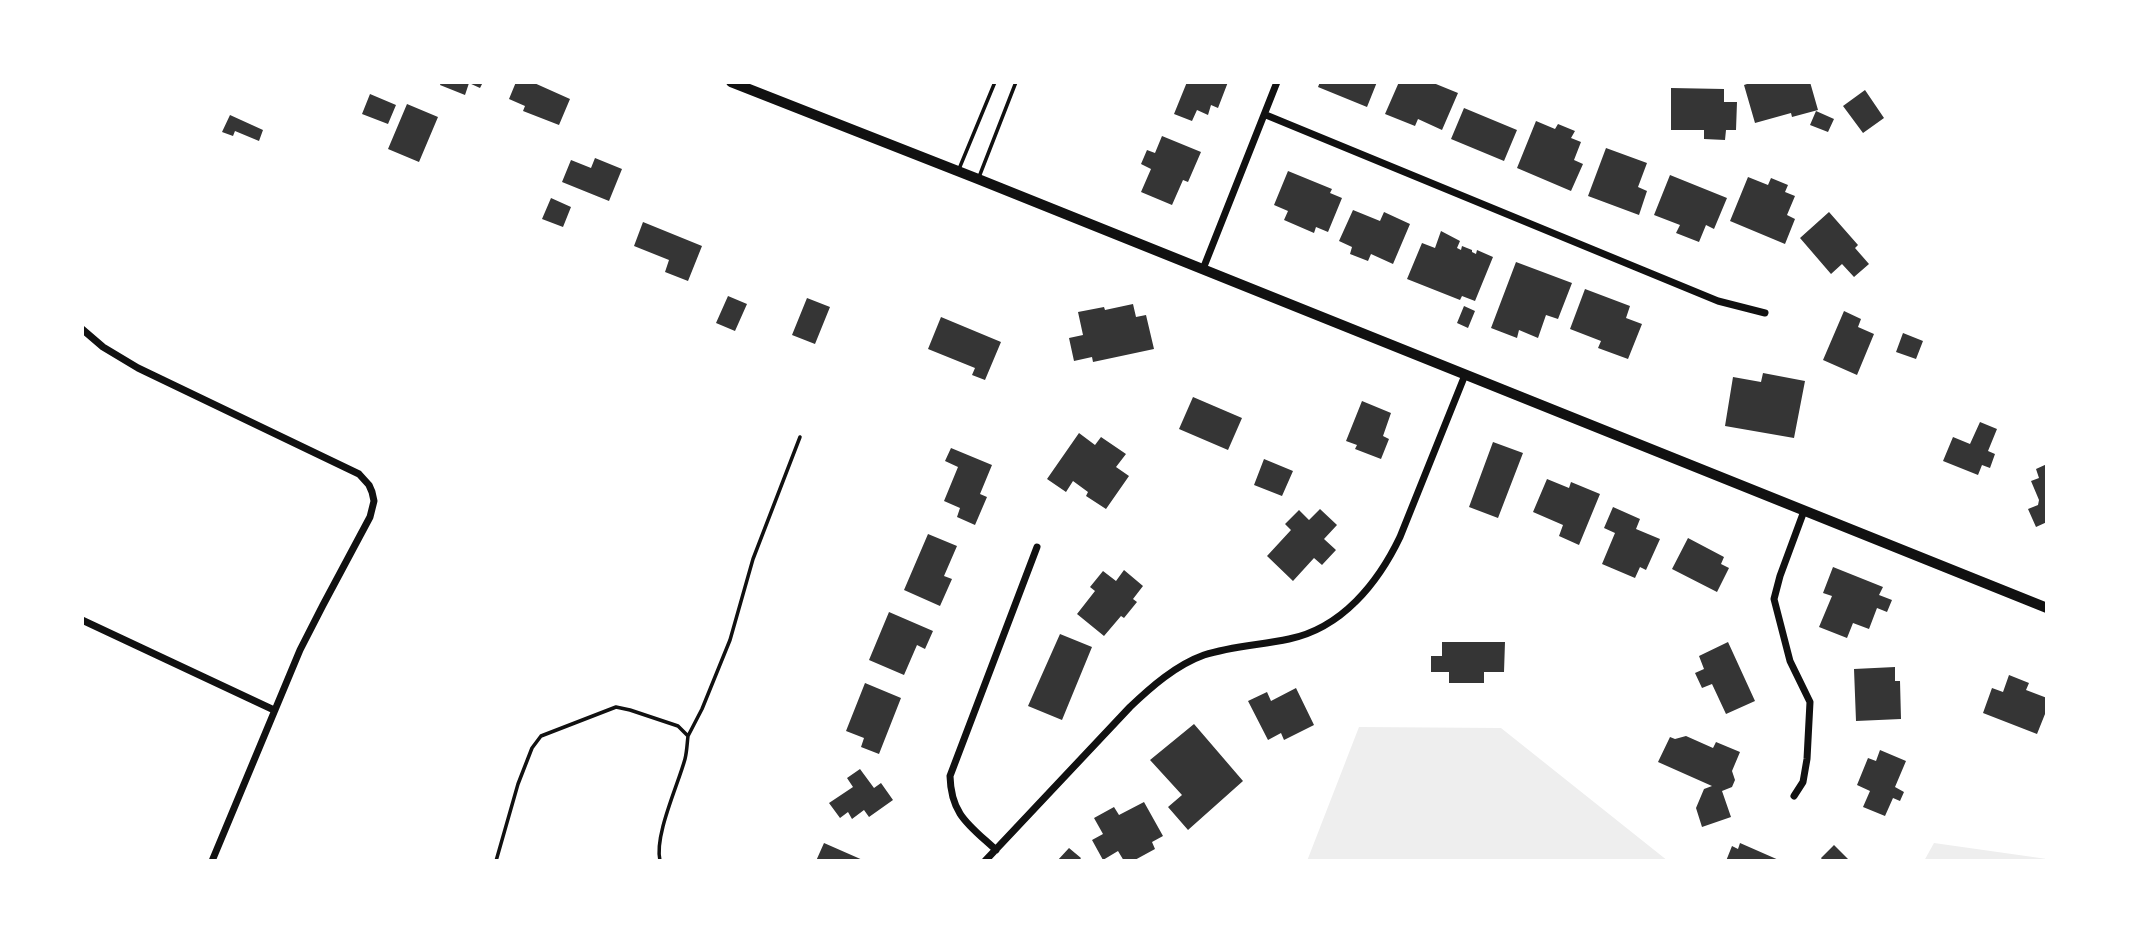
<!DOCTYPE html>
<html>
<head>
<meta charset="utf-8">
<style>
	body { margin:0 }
	#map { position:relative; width:2129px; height:943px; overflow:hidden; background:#fff; font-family:"PT Serif",serif }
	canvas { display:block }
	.frame { position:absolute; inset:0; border:84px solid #fff; pointer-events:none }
</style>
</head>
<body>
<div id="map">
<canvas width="2129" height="943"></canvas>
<div class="frame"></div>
</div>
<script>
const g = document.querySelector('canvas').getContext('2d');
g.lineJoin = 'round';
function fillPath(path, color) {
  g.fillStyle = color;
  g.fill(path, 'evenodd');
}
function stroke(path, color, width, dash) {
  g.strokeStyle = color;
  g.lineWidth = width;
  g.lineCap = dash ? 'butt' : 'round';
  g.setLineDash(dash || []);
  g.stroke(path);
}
const green = new Path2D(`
	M1359 727 1501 728 1668 861H1307Z
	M1934 843 2047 859V861H1924Z`);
const building = new Path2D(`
	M441 82H483L480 88 469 83 465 95 440 85Z
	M516 82H532L570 99 559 125 523 111 525 106 509 99Z
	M1187 82H1228L1218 108 1211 105 1208 115 1197 110 1192 121 1174 114Z
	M1320 82H1377L1367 107 1318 87Z
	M1399 82H1431L1458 93 1442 130 1418 119 1415 126 1385 114Z
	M1753 82H1810L1818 110 1792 117 1791 113 1755 123 1744 85Z
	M1671 88 1724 89V102H1737L1736 130H1726L1725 140 1704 139V130H1671Z
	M1865 90 1884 118 1863 133 1843 106Z
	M370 94 396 105 388 124 362 114Z
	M407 104 438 117 419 162 388 149Z
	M1464 108 1517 130 1504 161 1451 139Z
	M1816 111 1834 119 1828 132 1810 125Z
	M230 115 263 130 259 141 235 131 233 136 222 132Z
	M1536 121 1555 129 1558 124 1575 131 1571 138 1581 142 1574 160 1583 164 1571 191 1517 168Z
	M1162 136 1201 152 1188 182 1183 180 1172 205 1141 192 1151 169 1141 164 1147 150 1155 153Z
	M1606 148 1647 163 1638 187 1647 191 1639 215 1588 196Z
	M595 158 622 169 609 201 562 182 571 160 591 168Z
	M1288 171 1332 189 1330 193 1342 198 1328 232 1316 227 1314 233 1284 220 1288 211 1274 205Z
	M1670 175 1727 198 1714 229 1706 225 1699 242 1676 233 1680 225 1654 215Z
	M1748 177 1768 185 1771 178 1788 185 1785 192 1795 196 1787 215 1795 219 1785 244 1730 221Z
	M551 198 571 207 563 227 542 219Z
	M1353 210 1380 221 1384 212 1410 224 1393 264 1371 254 1368 261 1350 254 1352 247 1339 241Z
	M1829 212 1858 245 1855 248 1869 264 1854 277 1842 264 1831 274 1800 238Z
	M643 222 702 246 688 281 665 272 669 260 634 246Z
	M1441 231 1460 241 1457 248 1461 250 1462 246 1472 250V252L1476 254 1477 250 1493 257 1475 301 1462 296 1460 300 1407 279 1422 243 1435 248Z
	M1516 262 1572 283 1558 319 1546 315 1538 338 1519 330 1517 338 1491 328Z
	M1585 289 1630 306 1626 318 1642 324 1628 359 1598 348 1601 341 1570 329Z
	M728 296 747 304 735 331 716 323Z
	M807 298 830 307 815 344 792 335Z
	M1133 304 1136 317 1146 315 1154 349 1093 362 1092 357 1074 361 1069 338 1083 335 1078 312 1104 307 1105 310Z
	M1464 306 1475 311 1468 328 1457 323Z
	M1844 311 1861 319 1858 327 1874 334 1857 375 1823 360Z
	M941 317 1001 342 985 380 972 375 975 368 928 349Z
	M1903 333 1923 341 1916 359 1896 352Z
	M1763 373 1805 381 1794 438 1725 426 1733 377 1761 382Z
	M1193 397 1242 418 1228 450 1179 429Z
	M1362 401 1391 413 1383 436 1389 439 1381 459 1355 449 1357 445 1346 441Z
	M1980 422 1997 429 1988 451 1995 454 1990 468 1982 465 1978 475 1943 461 1953 437 1970 444Z
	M1079 433 1095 445 1101 437 1126 454 1116 467 1129 476 1106 509 1086 496 1088 492 1073 481 1066 492 1047 479Z
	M1493 442 1523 453 1498 518 1469 507Z
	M951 448 992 465 980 494 987 497 975 525 957 517 960 508 944 501 958 467 945 461Z
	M1264 459 1293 471 1282 496 1254 485Z
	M2047 464V522L2036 527 2028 509 2038 505 2039 500 2031 481 2039 478 2036 469Z
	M1547 479 1569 488 1571 482 1600 494 1579 545 1559 536 1563 525 1533 512Z
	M1613 507 1640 519 1636 529 1660 539 1646 570 1640 567 1635 578 1602 564 1615 533 1604 528Z
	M1320 509 1337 525 1324 539 1336 550 1322 565 1314 558 1293 581 1267 556 1291 530 1285 524 1299 510 1309 520Z
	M928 534 957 546 944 576 952 579 940 606 904 590Z
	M1688 538 1724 557 1721 564 1729 568 1717 592 1672 569Z
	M1833 567 1883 587 1879 595 1892 600 1887 612 1877 608 1869 629 1853 623 1847 638 1819 627 1832 596 1823 593Z
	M1124 570 1143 586 1133 599 1137 602 1124 618 1121 616 1104 636 1077 614 1095 591 1090 587 1103 571 1116 581Z
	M889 612 933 631 925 649 917 645 904 675 869 660Z
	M1060 634 1092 647 1062 720 1028 706Z
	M1442 642H1505L1504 672H1484V683H1449V672H1431V656H1442Z
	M1728 642 1755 701 1726 714 1712 684 1702 688 1695 673 1704 669 1699 656Z
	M1895 667V681H1900L1901 719 1856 721 1854 669Z
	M2009 675 2029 683 2026 690 2047 698V709L2037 734 1983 713 1992 688 2003 692Z
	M865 683 901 698 879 754 861 747 864 738 846 731Z
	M1296 688 1314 725 1284 740 1281 733 1268 740 1248 701 1267 692 1271 701Z
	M1194 724 1243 781 1188 830 1168 807 1182 795 1150 760Z
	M1686 736 1713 748 1716 742 1740 752 1732 771 1735 780 1732 787 1722 791 1731 817 1702 827 1696 808 1704 789 1712 786 1658 762 1670 737 1675 739Z
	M1880 750 1906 761 1895 787 1904 792 1900 801 1893 798 1885 816 1863 807 1870 791 1857 785 1868 758 1876 761Z
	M860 769 874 788 881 783 893 800 869 817 864 810 852 819 848 812 840 818 829 803 853 787 847 778Z
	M1144 802 1163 836 1152 842 1155 849 1133 861H1124L1118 851 1103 860 1092 840 1103 834 1094 818 1114 807 1119 815Z
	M824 843 865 861H816Z
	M1740 843 1781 861H1726L1732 846 1738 849Z
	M1834 845 1850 861H1823L1821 858Z
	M1069 848 1081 858 1079 861H1057Z`);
const service = new Path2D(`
	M959 169 995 82
	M979 177 1016 82
	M688 736 702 709 730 640 753 559 800 437
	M496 861 518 784 532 748 541 736 616 707 630 710 678 726 688 736C687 744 687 751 685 759 678 785 654 836 660 861`);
const minor = new Path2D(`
	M1266 115 1718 301 1765 313
	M1203 269 1277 82
	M82 329 103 347 138 368 359 474 369 485 372 492 374 501 370 517 323 605 300 650 212 861
	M82 620 274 710
	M1794 796 1803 782 1807 759 1810 702 1790 661 1774 599 1780 576 1804 511
	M996 850C969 825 951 815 950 776L1037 547
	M985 861 1130 707C1151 687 1176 665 1204 655 1232 646 1261 645 1289 639 1342 628 1378 583 1400 537L1465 375`);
const tertiary = new Path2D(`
	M731 82 978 179 2047 608`);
fillPath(green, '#eee');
fillPath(building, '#353535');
stroke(service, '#111', 3.5);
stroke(minor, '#111', 7);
stroke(tertiary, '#111', 10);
</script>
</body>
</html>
